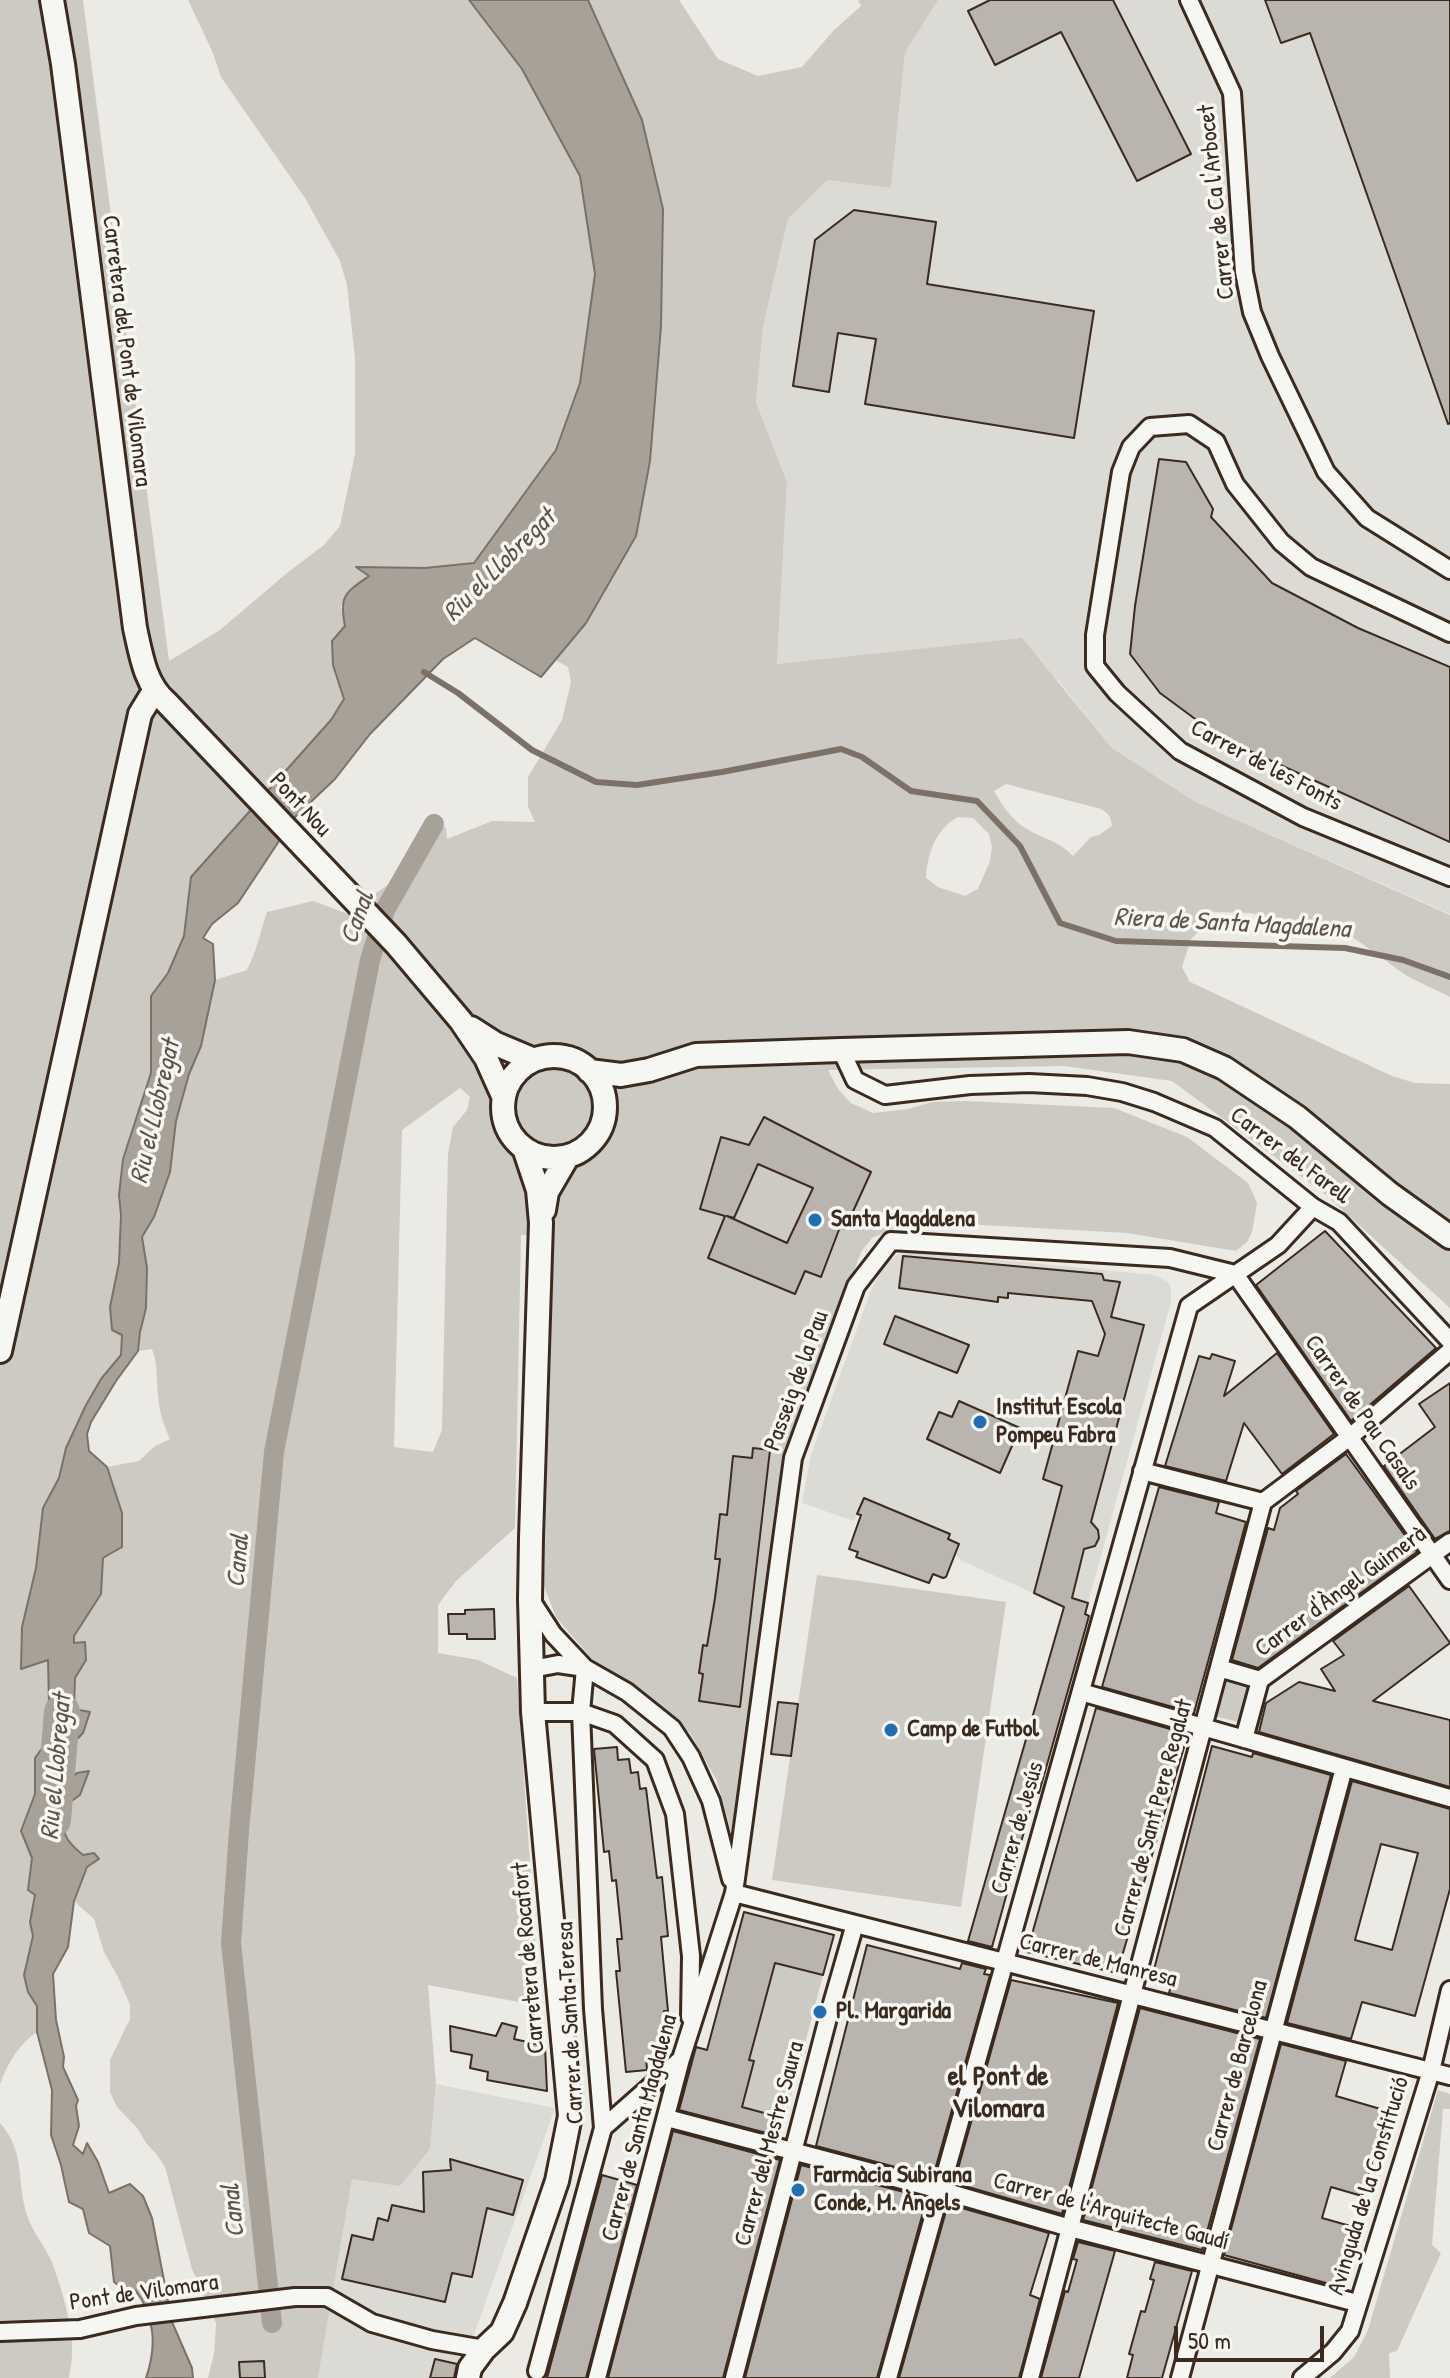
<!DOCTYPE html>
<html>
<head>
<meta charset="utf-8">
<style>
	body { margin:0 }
	#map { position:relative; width:1450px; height:2378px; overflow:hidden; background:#ebeae5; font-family:"Patrick Hand",sans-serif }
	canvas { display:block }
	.scale { position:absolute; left:1174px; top:2326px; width:150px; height:36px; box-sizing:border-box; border:4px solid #3b2a1e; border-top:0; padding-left:10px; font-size:24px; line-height:28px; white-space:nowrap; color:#3b2a1e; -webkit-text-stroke:6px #f6f6f2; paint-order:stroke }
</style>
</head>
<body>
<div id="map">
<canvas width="1450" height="2378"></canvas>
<div class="scale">50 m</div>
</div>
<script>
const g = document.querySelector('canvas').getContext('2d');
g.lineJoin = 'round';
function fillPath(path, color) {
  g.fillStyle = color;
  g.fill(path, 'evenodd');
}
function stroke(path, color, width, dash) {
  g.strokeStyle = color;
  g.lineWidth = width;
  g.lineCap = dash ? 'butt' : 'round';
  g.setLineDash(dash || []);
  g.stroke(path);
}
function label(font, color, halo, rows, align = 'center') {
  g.font = font + ' "Patrick Hand",sans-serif';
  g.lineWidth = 7;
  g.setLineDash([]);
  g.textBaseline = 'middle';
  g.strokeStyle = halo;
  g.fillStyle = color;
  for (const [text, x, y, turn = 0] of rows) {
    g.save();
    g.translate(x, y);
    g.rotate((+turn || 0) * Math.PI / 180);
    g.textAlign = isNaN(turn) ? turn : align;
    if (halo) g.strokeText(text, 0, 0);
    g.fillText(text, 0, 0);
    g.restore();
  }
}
const built = new Path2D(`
	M938 0H1450V914L1194 801 1112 748 1058 680 777 664 787 482 756 402 763 327 788 219 827 180 891 188 905 53Z
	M908 1251 1155 1275 1168 1282 1171 1288V1302L1088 1603 1067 1597 1064 1607 960 1560 955 1554 858 1514 854 1521 802 1503 811 1455 870 1293 883 1265 897 1255Z
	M436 2084 555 2108 475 2332 464 2378H318L352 2179 430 2149Z`);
const green = new Path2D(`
	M0 0H83L169 661 220 630 287 573 324 545 340 526 355 454V358L347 285 340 261 305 198 221 77 213 53 188 0H469L522 69 580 176 595 274 580 383 556 450 474 563 425 568H357L370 576 341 606 345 626 333 665 344 699 331 720 191 877 184 936 168 973 151 996V1073L122 1159 119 1195 121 1215 119 1263 110 1307 122 1335 121 1355 101 1379 86 1405 66 1448 59 1478 43 1508 22 1669 48 1659 49 1704 43 1748 35 1758V1794L21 1831 32 1858 28 1889 35 1895 30 1922 33 1936 24 1975 28 1992 37 2006V2032C18 2045 8 2063 0 2084Z
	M588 0H679L718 59 758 76 802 67 834 30 861 6 858 0H938L905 53 891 188 827 180 788 219 763 327 756 402 787 482 777 664 1022 638 1112 748 1194 801 1450 915V997L1407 976 1354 938 1304 930 1251 913 1211 912 1206 925 1191 939 1182 967 1190 982 1392 1076 1415 1083 1450 1084V1308L1326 1195 1172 1081 1064 1066 828 1070 838 1089 851 1103 873 1113 908 1109 932 1102 966 1101 1114 1108 1187 1137 1248 1183 1257 1203 1252 1232 1247 1242 1236 1251 1127 1233 910 1221 872 1238 861 1252 788 1451 734 1842 717 1781 690 1733 645 1694 591 1658 556 1617 544 1586 554 1237 521 1235 515 1528 456 1581 438 1605V1653L478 1660 517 1678 540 2006 428 1985 436 2084 430 2149 400 2186 352 2179 318 2378H208L214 2354 216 2323 192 2269 165 2167 157 2155 146 2143 138 2129 117 2107 110 2092V2060L130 2019V2005L118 1977 104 1952 94 1919 74 1901 87 1866 99 1859 94 1853 84 1855C61 1837 63 1833 66 1805L80 1795 57 1791 56 1770 59 1758 83 1733 90 1713 74 1710 75 1678 86 1660 84 1642 74 1643V1636L101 1594 103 1558 114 1553 121 1513 107 1467 139 1461 155 1446 170 1439C163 1424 159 1411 158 1395 156 1379 158 1364 152 1349L138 1351 140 1332 146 1308 147 1268 142 1237 154 1217 170 1172 176 1121 189 1074 201 1046 215 980 247 970C257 951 260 932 267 912L313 901 348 914 397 878 428 820 446 828 447 839 492 821 535 822 528 807V777L562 720 571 682 568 667 555 660 586 623 650 461 661 326 663 209 642 120ZM1006 784 1101 809C1109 814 1111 817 1112 826L1099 835 1091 837 1073 856C1061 843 1049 840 1034 833 1015 824 1004 809 994 791ZM958 817 973 818 989 834 992 847 990 861 978 889 965 896 938 887 926 878C927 854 936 829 958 817ZM460 1088 470 1097 467 1110 453 1127 448 1154 442 1430 433 1452 394 1447 402 1130Z
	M817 1575 1006 1602 961 1907 772 1880Z
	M1226 1678 1252 1685 1241 1723 1215 1716Z
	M775 1963 823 1975 780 2138 773 2136 778 2117 742 2107 754 2061 742 2058Z
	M1438 2090 1450 2094V2109H1443L1432 2245 1441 2253 1397 2351 1389 2353 1390 2378H1330L1354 2357 1368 2330Z
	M0 2123C26 2152 16 2181 27 2215 32 2231 43 2243 50 2258 60 2281 74 2329 72 2354 72 2362 70 2370 69 2378H0Z`);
const water = new Path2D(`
	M469 0H588L642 120 663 209 661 326 650 461 636 536 586 623 541 677 475 638 443 659 370 734 335 779 295 817 238 903 212 924 203 938 213 944 215 980 201 1046 189 1074 176 1121 170 1172 154 1217 142 1237 147 1268 146 1308 140 1332 138 1351 116 1381 91 1422 87 1434 89 1451 107 1467 122 1513V1547L103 1558 101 1594 74 1636V1643L85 1642 86 1660 75 1678 74 1709 90 1712 83 1733 59 1758 56 1770 63 1777 59 1789 77 1773 89 1771 80 1795 66 1805C63 1833 61 1837 83 1855L94 1853 99 1859 87 1867 74 1901 68 1947 53 1974 56 2020 64 2057 63 2067 78 2100 76 2106 79 2126 73 2145 83 2154 87 2143 98 2162 109 2193 130 2184 143 2196 152 2218 172 2322 192 2368 193 2378H146C157 2347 155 2315 135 2290L123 2289 114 2282 110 2246 89 2233 83 2209 69 2202 61 2165 51 2135 52 2090 37 2032V2006L28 1992 24 1975 33 1936 30 1922 35 1895 28 1890 32 1858 21 1831 35 1794V1758L43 1747 49 1704 48 1660 21 1669 22 1627 36 1568 43 1508 59 1478 66 1448 86 1405 101 1379 121 1355 122 1335 112 1330 110 1307 119 1263 121 1215 119 1195 123 1159 151 1073V996L168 973 184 936 191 877 331 720 344 699 333 665 332 641 345 626C339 595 345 593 369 576L356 567 425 568 474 563 556 450 580 383 595 274 580 176 522 69Z`);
const stream = new Path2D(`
	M424 672 458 693 532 750 596 782 637 785 722 772 841 749 862 757 911 791 977 801 1020 846 1060 923 1116 941 1345 948 1403 960 1450 977`);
const canal = new Path2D(`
	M272 2323 231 1943 239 1831 274 1452 370 960 385 910 434 824`);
const river = new Path2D(`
	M53 1820 62 1712`);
const building = new Path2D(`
	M990 0H1113L1191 154 1137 181 1061 32 995 65 968 11Z
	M1265 0H1450V423L1448 424 1310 33 1281 43Z
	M854 210 936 222 927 284 1094 311 1074 438 865 404 876 339 838 333 829 392 793 386 815 240Z
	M1159 459 1186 462 1213 509 1211 517 1272 583 1358 628 1450 667V842L1221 738 1160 693 1130 654 1135 606Z
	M764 1117 871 1172 845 1229 840 1227 821 1277 805 1271 795 1294 708 1258 725 1216 700 1209 721 1137 749 1145ZM758 1164 813 1188 787 1243 727 1216 734 1218Z
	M1325 1231 1436 1348 1351 1421 1256 1285Z
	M903 1256 1102 1274 1104 1280 1120 1282 1111 1317 1144 1325 1091 1522 1098 1530 1099 1538 1095 1546 1084 1549 1072 1598 1088 1603 1085 1614 1089 1616 1039 1793 1035 1792 992 1947 968 1941 1064 1607 1034 1593 1062 1486 1043 1479 1078 1351 1098 1356 1105 1334 1092 1301 1008 1293V1298L998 1297V1302L899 1288Z
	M895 1316 969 1345 957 1373 884 1344Z
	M1277 1353 1334 1434 1282 1474 1244 1423 1226 1481 1165 1466 1199 1356 1210 1359 1212 1354 1235 1361 1224 1396Z
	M1450 1383V1531L1435 1539 1384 1466 1435 1427 1419 1404Z
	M959 1401 1020 1428 1000 1473 927 1439 939 1412 952 1417Z
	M753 1448 770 1450 740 1707 699 1701 703 1674 699 1673 703 1645 707 1646 715 1598 720 1559H715L720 1514 727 1515 733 1456 752 1458Z
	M1346 1454 1417 1552 1258 1668 1232 1660 1268 1528 1274 1530 1280 1508 1298 1494 1296 1491Z
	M1159 1487 1219 1502 1216 1513 1246 1522 1194 1713 1102 1687Z
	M864 1498 950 1534 948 1539 959 1544 946 1577 943 1578 933 1574 929 1583 856 1557 858 1552 849 1549 861 1515 857 1514Z
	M1409 1586 1450 1643 1373 1701 1450 1720V1787L1259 1732 1266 1703 1299 1682 1335 1691 1321 1669 1344 1655 1333 1641Z
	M494 1609 495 1639H467V1634H449L448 1614H465V1610Z
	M778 1702 798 1704 791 1756 771 1754Z
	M1096 1708 1188 1734 1117 1973 1027 1952Z
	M1212 1746 1252 1757 1253 1753 1331 1775 1266 2018 1169 1993 1171 1986 1151 1981Z
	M617 1747 618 1760 629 1759 631 1773 638 1772 640 1789 646 1788 657 1878 662 1877 668 1936 661 1937 668 2011H664L665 2025H662L665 2055 646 2057 647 2070 626 2072 616 1971H620L617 1939H622L616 1880 612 1881 609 1851 604 1852 594 1749Z
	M1352 1781 1450 1809V1889L1415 2016 1362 2002 1351 2039 1287 2023ZM1381 1844 1418 1853 1392 1950 1355 1940Z
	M744 1912 834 1935 823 1975 775 1963 749 2060 754 2061 742 2107 779 2117 774 2135 679 2110 696 2047 707 2050Z
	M867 1945 960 1969 962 1963 986 1969 984 1974 990 1975 933 2177 816 2146Z
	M1011 1980 1118 2003 1062 2214 954 2183Z
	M1140 2008 1260 2039 1202 2250 1083 2220Z
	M502 2023 517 2027 514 2039 545 2046 547 2091 487 2080 488 2072 470 2068 472 2055 451 2051 450 2026 496 2036Z
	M1281 2044 1346 2061 1336 2096 1384 2110 1382 2114 1386 2115 1362 2196 1331 2187 1322 2218 1354 2227 1337 2286 1224 2255Z
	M673 2131 780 2160 723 2378H608Z
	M450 2159 523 2180 513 2215 487 2208 472 2277 452 2273 445 2302 342 2279 352 2235 373 2240 378 2218 388 2221 392 2205 424 2212 423 2172 451 2170Z
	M801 2165 927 2198 877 2378H745Z
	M602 2175 637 2185 586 2378H547Z
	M948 2204 1049 2233 1030 2295 1040 2299 1019 2378H899Z
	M1078 2242 1115 2251 1079 2378H1041L1065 2291 1068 2292 1077 2260 1073 2259Z
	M1155 2262 1192 2271 1162 2378H1127L1133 2355 1129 2354 1141 2311 1145 2312 1154 2280 1150 2279Z
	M435 2359 457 2364 454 2378H430Z
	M264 2361 265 2378H240L239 2362Z`);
const street = new Path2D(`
	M1189 0 1232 93 1244 272 1252 312 1270 356 1326 472 1367 518 1450 570
	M1450 633 1311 567 1281 542 1235 484 1216 442 1189 424 1150 427 1131 447 1121 472 1095 635V666L1117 693 1180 751 1303 817 1450 877
	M841 1050 855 1080 885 1095 970 1085 1029 1083 1087 1086 1122 1092 1154 1102 1215 1128 1313 1207 1339 1222 1450 1341
	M1142 1471 1263 1502
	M531 1600 553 1634 585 1668 627 1692 672 1728 691 1757 711 1801 731 1879
	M1219 1668 1260 1680 1244 1739
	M532 1669 558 1664 585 1668
	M1260 1680 1450 1542
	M1081 1692 1450 1798
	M533 1712H581L615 1724 655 1760 675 1814 691 1956 690 2017
	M734 1893 1450 2076
	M667 2118 940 2190 1070 2228 1357 2303
	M603 2128 680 2060
	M0 2332 80 2329 136 2316 295 2297H327L372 2323 432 2340 484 2349
	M537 2371 603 2128 593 2009 581 1712 585 1668
	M597 2378 681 2059 734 1893 793 1458 856 1286 891 1241 1170 1258 1235 1274 1450 1580
	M734 2378 829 2014 855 1924
	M888 2378 1189 1306 1278 1245 1313 1207
	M1030 2378 1263 1502 1350 1437 1450 1351
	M1180 2378 1344 1768
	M1302 2378 1333 2352 1350 2331 1431 2071 1450 1990`);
const secondary = new Path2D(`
	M52 0 63 64 135 628C141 655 145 684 166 702L396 944 461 1021 486 1058 504 1098
	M471 1028 496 1044 534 1060
	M503 1107a51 51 0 1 1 102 0a51 51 0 1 1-102 0Z
	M589 1071 621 1075 649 1070 696 1055 841 1050 1128 1042 1183 1050 1224 1068 1297 1117 1390 1194 1450 1237
	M544 1210 547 1192 568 1156
	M0 1351 140 714 154 691
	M468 2378 470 2368 484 2349 502 2332 515 2303 557 2181 570 2116 533 1712 530 1599 531 1538 541 1223 538 1190 524 1148`);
const markers = [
	[815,1220,8,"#1f6fb2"],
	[980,1422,8,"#1f6fb2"],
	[891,1730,8,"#1f6fb2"],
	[820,2012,8,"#1f6fb2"],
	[798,2190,8,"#1f6fb2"]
];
const streetNames = [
	["Carrer de Ca l'Arbocet",1217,202,-96],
	["Carretera del Pont de Vilomara",126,351,83],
	["Carrer de les Fonts",1266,766,28],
	["Pont Nou",300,805,47],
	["Carrer del Farell",1290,1156,37],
	["Passeig de la Pau",797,1381,-70],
	["Carrer de Pau Casals",1362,1413,55],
	["Carrer d'Àngel Guimerà",1341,1592,-36],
	["Carrer de Sant Pere Regalat",1154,1818,-75],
	["Carrer de Jesús",1018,1828,-74],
	["Carretera de Rocafort",529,1958,-95],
	["Carrer de Manresa",1098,1961,14],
	["Carrer de Santa Teresa",571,2023,-93],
	["Carrer de Barcelona",1238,2066,-75],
	["Carrer de Santa Magdalena",640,2128,-75],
	["Carrer del Mestre Saura",770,2144,-75],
	["Avinguda de la Constitució",1369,2186,-73],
	["Carrer de l'Arquitecte Gaudí",1111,2212,15],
	["Pont de Vilomara",144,2293,-8]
];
const poiNames = [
	["Santa Magdalena",831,1220],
	["Institut Escola",996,1408],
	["Pompeu Fabra",996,1436],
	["Camp de Futbol",907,1730],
	["Pl. Margarida",836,2012],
	["Farmàcia Subirana",814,2176],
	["Conde, M. Àngels",814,2204]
];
const waterNames = [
	["Riu el Llobregat",500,566,-45],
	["Canal",358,918,-70],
	["Riera de Santa Magdalena",1232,924,3],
	["Riu el Llobregat",156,1112,-77],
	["Canal",239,1561,-85],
	["Riu el Llobregat",57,1767,-85],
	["Canal",234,2211,-96]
];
const quarterNames = [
	["el Pont de",998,2078],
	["Vilomara",998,2110]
];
fillPath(built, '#dcdad4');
fillPath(green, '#cdcac4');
fillPath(water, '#a8a198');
stroke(water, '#7c7167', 2);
stroke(stream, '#7c7167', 6);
stroke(canal, '#a8a198', 20);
stroke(river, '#a8a198', 36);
fillPath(building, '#bab4ae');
stroke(building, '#3b2a1e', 2);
stroke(street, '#3b2a1e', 22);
stroke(secondary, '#3b2a1e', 28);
stroke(street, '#f6f6f2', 16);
stroke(secondary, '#f6f6f2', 22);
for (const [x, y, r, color] of markers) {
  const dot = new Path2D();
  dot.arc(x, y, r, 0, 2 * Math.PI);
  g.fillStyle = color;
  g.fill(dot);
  stroke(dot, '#f6f6f2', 3);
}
label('24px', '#3b2a1e', '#f6f6f2', streetNames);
label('bold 24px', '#3b2a1e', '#f6f6f2', poiNames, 'left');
label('italic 26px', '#615449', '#f6f6f2', waterNames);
label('bold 28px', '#3b2a1e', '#f6f6f2', quarterNames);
</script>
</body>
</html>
